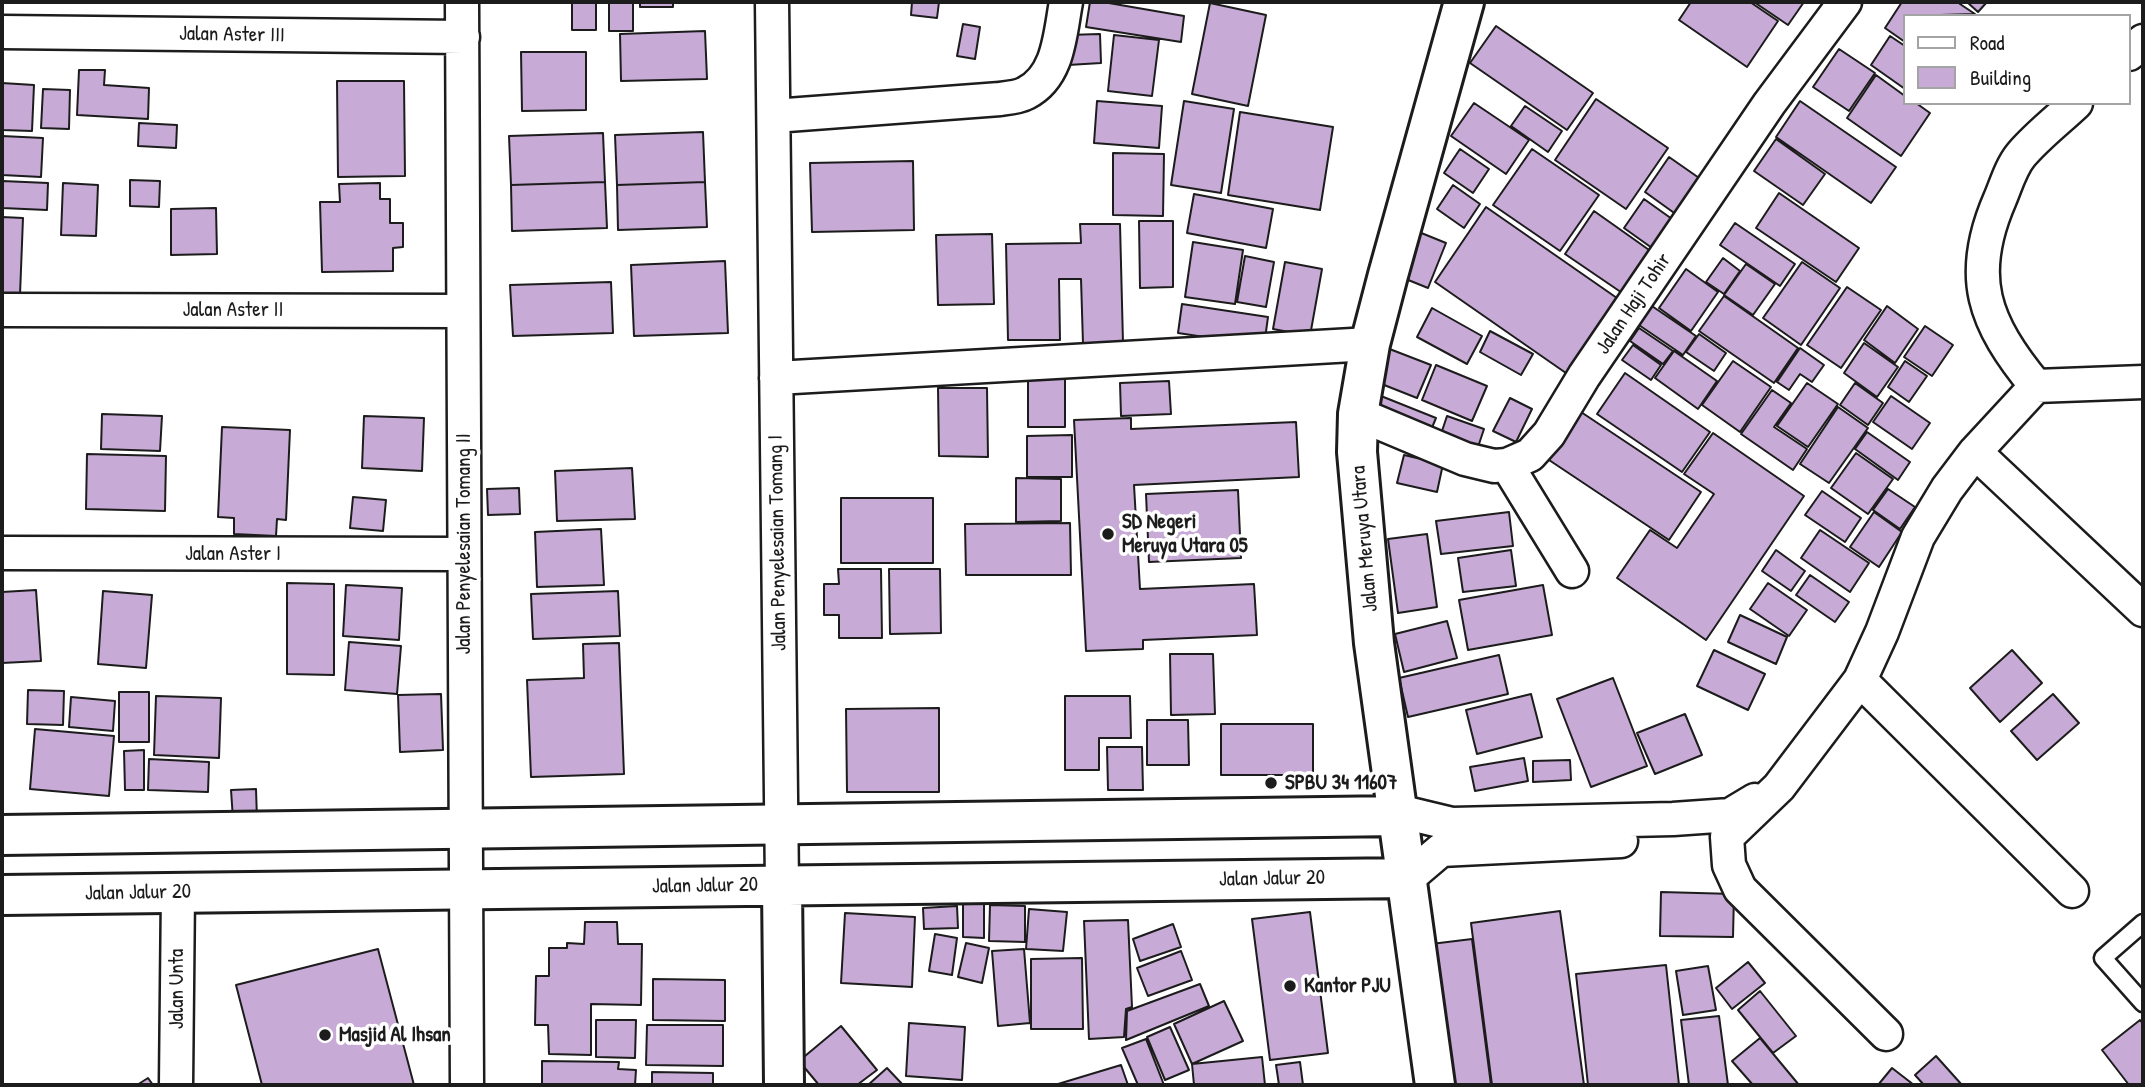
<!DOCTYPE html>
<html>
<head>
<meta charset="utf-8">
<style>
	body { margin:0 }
	#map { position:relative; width:2145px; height:1087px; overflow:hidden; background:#fff; font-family:"Patrick Hand",sans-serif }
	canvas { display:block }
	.frame { position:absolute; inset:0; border:4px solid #1c1c1c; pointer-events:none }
	.legend { position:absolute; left:1903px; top:14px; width:228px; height:91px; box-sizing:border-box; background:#fff; border:2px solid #a4a4a4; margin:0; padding:9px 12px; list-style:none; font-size:21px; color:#1c1c1c }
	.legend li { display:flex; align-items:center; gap:14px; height:35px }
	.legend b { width:35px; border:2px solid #a4a4a4 }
</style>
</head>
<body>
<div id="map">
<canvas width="2145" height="1087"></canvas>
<div class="frame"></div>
<ul class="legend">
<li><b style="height:9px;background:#fff"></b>Road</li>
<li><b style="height:19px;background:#c8aad6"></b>Building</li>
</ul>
</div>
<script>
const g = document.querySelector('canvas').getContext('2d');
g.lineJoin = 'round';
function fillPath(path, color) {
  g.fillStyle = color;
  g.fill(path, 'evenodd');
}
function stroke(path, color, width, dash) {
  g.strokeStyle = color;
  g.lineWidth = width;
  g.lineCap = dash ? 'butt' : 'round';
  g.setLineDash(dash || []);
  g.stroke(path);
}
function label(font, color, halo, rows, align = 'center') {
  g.font = font + ' "Patrick Hand",sans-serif';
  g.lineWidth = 7;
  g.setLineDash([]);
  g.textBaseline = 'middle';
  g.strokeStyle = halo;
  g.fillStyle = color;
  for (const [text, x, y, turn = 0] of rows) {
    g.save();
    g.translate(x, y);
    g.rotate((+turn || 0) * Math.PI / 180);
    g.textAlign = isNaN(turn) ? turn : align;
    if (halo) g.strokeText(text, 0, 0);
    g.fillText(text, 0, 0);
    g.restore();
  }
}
const building = new Path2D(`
	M572 2H596V30H572Z
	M609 2H633V31H609Z
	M640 2H673V7H640Z
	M912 2H939L937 18 911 15Z
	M1090 2H1103L1184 16 1181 42 1086 27Z
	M1691 2H1750L1778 21 1747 67 1679 20Z
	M1754 2H1804L1788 25Z
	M1902 2H1957L1975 14 1905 16V42L1885 28Z
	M1967 2H1987L1978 12Z
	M1210 3 1266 15 1248 106 1192 94Z
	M963 24 980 27 975 59 957 56Z
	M1496 26 1593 93 1567 130 1470 63Z
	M705 31 707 79 621 81 620 34Z
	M1100 34 1101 63 1068 65 1067 35Z
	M1114 35 1159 40 1152 96 1108 91Z
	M1890 36 1905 46V89L1871 65Z
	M1839 49 1875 73 1849 111 1813 87Z
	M521 52H586V110L522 111Z
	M79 70H105L104 85 149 88 148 119 77 115Z
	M1876 75 1905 96V103H1916L1930 113 1901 156 1847 118Z
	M337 81H404L405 176 338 177Z
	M2 83 34 85 32 131 2 130Z
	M43 89 70 90 69 129 41 128Z
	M1596 99 1668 148 1626 209 1555 160Z
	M1097 101 1162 106 1159 148 1094 143Z
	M1184 101 1234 109 1221 193 1171 185Z
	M1800 101 1896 167 1871 203 1776 137Z
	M1474 103 1529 140 1506 174 1451 136Z
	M1525 106 1562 131 1548 152 1511 126Z
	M1240 112 1333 127 1320 210 1228 195Z
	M139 123 177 125 176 148 138 146Z
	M703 132 705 182 617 185 615 135Z
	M603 133 605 182 511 185 509 136Z
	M2 136 43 138 41 177 2 175Z
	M1776 139 1825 174 1803 205 1754 171Z
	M1460 149 1489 169 1473 193 1444 173Z
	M1532 149 1599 195 1560 251 1493 205Z
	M1113 153 1164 154 1163 216 1113 215Z
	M1669 157 1702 180 1677 215 1645 192Z
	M913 161 914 230 812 232 810 163Z
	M130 180 160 181 159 207 130 206Z
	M2 181 48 183 47 210 2 208Z
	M605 182 607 228 512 231 511 185Z
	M705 182 707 227 618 230 617 185Z
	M63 183 98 185 96 236 61 235Z
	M380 183V199H390V223H403V247L393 248V271L322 272 320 202H340L339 184Z
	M1453 185 1480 204 1464 228 1437 209Z
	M1779 193 1859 248 1836 282 1756 228Z
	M1194 194 1273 209 1266 248 1187 233Z
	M1644 199 1672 219 1652 248 1624 228Z
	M1486 207 1627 305 1576 380 1435 282Z
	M216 208 217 254 171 255V209Z
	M1594 211 1659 257 1631 299 1565 254Z
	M2 217 23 218 20 295 2 294Z
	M1139 221H1173V287L1140 288Z
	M1735 223 1795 264 1780 286 1720 245Z
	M1080 224H1120L1123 343 1083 344 1081 279H1059L1060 340H1008L1006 244 1081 243Z
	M1409 228 1446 243 1428 288 1391 273Z
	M992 234 994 304 938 305 936 235Z
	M1193 242 1243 250 1235 304 1185 297Z
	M1245 256 1274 262 1266 307 1237 302Z
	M1723 258 1740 271 1724 294 1706 282Z
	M725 261 728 333 634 336 631 265Z
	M1285 262 1322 269 1310 336 1273 329Z
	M1802 262 1840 288 1801 345 1763 318Z
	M1746 264 1775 284 1753 315 1724 295Z
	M1686 269 1718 292 1691 331 1659 308Z
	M611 282 613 333 513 336 510 285Z
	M1847 287 1881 310 1841 368 1807 345Z
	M1724 296 1798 348 1774 383 1699 331Z
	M1646 302 1696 336 1683 355 1633 321Z
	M1182 304 1268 317 1264 346 1178 333Z
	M1887 306 1918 329 1895 363 1864 340Z
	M1432 308 1482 336 1467 364 1417 337Z
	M1925 326 1953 345 1932 376 1904 357Z
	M1639 328 1673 351 1663 364 1630 341Z
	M1490 331 1533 354 1521 375 1480 352Z
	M1699 334 1726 353 1714 371 1686 352Z
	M1864 343 1898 367 1877 397 1844 373Z
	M1633 345 1661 365 1651 380 1622 360Z
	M1387 348 1431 365 1417 398 1374 381Z
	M1800 348 1824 365 1812 382 1800 374 1789 390 1777 382Z
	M1674 351 1717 381 1698 409 1655 378Z
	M1733 361 1771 387 1740 432 1702 405Z
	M1905 361 1927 376 1909 402 1888 387Z
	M1436 365 1487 386 1472 421 1422 400Z
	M1625 373 1710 432 1682 472 1597 414Z
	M1028 379H1065V427H1028Z
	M1169 381 1171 414 1121 416 1120 383Z
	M1807 383 1838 404 1808 447 1777 426Z
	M1855 383 1883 403 1868 425 1840 405Z
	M938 388H987L988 457 939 456Z
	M1772 390 1791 403 1774 427 1807 449 1793 470 1741 434Z
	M1381 396 1436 418 1426 442 1371 419Z
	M1891 396 1930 423 1912 449 1873 422Z
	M1510 398 1532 409 1516 442 1493 431Z
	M1838 407 1868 428 1829 483 1800 464Z
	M1581 412 1701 492 1669 540 1549 460Z
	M102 414 162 416 160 451 101 449Z
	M364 416 424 418 422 471 362 468Z
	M1447 416 1484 429 1477 450 1440 437Z
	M1131 418V429L1296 422 1299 477 1134 485 1140 589 1254 584 1257 635 1143 640V649L1086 651 1074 420Z
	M222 427 290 430 286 520 277 519 276 536 234 534V518L218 517Z
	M1867 432 1910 462 1898 480 1855 449Z
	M1713 433 1804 496 1706 640 1617 578 1650 530 1677 548 1714 494 1684 474Z
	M1072 435V477H1027V436Z
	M1856 453 1893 479 1868 514 1831 488Z
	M87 454 166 456 165 511 86 509Z
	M1404 455 1443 464 1437 492 1397 483Z
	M632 468 635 519 557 521 555 471Z
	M1016 478 1061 479V521L1016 522Z
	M519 488 520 514 488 515 487 489Z
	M1888 489 1915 507 1900 529 1873 510Z
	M1238 490 1241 558 1149 562 1146 494Z
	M1822 491 1861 518 1845 542 1805 515Z
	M353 497 386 500 383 531 350 528Z
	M841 498H933V563H841Z
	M1509 512 1513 546 1441 554 1436 521Z
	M1874 512 1902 532 1879 567 1850 547Z
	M1070 523 1071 575H966L965 524Z
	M601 529 604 585 537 587 535 532Z
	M1820 530 1869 563 1850 592 1801 558Z
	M1427 534 1437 607 1398 613 1388 539Z
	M1511 550 1516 586 1463 592 1458 558Z
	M1776 550 1805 571 1791 591 1762 571Z
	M838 569H881L882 638H839V615H824V584H839Z
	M889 569H940L941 633 890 634Z
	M1810 575 1849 602 1835 622 1796 595Z
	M287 583 334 584V675L287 674Z
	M1768 583 1807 610 1789 636 1750 609Z
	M346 585 402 588 399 640 343 636Z
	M1543 585 1552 635 1468 650 1459 600Z
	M36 590 41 661 2 663V592Z
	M103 591 152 595 146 668 98 664Z
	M618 591 620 636 533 639 531 594Z
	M1740 615 1787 637 1776 664 1728 642Z
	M1447 621 1457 658 1404 672 1395 634Z
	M349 642 401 646 397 694 345 690Z
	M619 643 624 774 531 777 527 680 584 678 583 644Z
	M1714 650 1765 674 1748 710 1697 686Z
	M2012 650 2042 683 2000 722 1970 688Z
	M1170 654H1213L1215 714 1171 715Z
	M1499 655 1508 694 1408 717 1399 678Z
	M1613 678 1647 766 1591 787 1557 699Z
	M28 690 64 691 63 725 27 724Z
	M119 692H149V742H119Z
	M441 694 443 750 400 752 398 695Z
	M1531 694 1542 737 1477 754 1466 710Z
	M2053 694 2079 723 2037 760 2011 731Z
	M156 696 221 698 219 758 154 755Z
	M1065 696H1130L1131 738H1099V770H1065Z
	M71 697 115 701 113 731 69 727Z
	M939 708V792H847L846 709Z
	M1685 714 1702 755 1655 774 1637 733Z
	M1147 720H1188L1189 765H1147Z
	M1221 724H1313V775H1221Z
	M35 729 114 736 109 796 30 789Z
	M1107 747H1142L1143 790H1108Z
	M144 750V790H125L124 751Z
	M1524 758 1528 781 1475 791 1470 767Z
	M149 759 209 762 208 792 148 790Z
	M1570 760 1571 780 1533 782V761Z
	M256 789 257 819H233L231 790Z
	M1661 892 1734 894 1733 937 1660 936Z
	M963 901H984V938L963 937Z
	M990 905 1025 906V942L989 941Z
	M957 906 958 928 924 929 923 908Z
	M1029 909 1067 912 1063 951 1026 949Z
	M1560 911 1584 1085H1492L1471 923Z
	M1310 912 1328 1053 1270 1060 1252 919Z
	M845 913 915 917 912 987 841 983Z
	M1128 920 1132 1007 1126 1009 1124 1037 1089 1039 1084 921Z
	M585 922H617L618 944H642L641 1005 591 1004V1055L549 1054 548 1025H535L536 976H549V948H567V943L584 944Z
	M1173 924 1181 947 1140 961 1133 939Z
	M935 934 957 938 952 975 929 971Z
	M1472 939 1491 1085H1442L1423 945Z
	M966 943 989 948 982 983 958 977Z
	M378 949 414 1085H262L236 985Z
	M1024 949 1030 1023 998 1026 992 951Z
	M1181 951 1192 980 1148 996 1137 968Z
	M1082 958 1083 1029H1031V959Z
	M1748 962 1765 983 1732 1009 1716 988Z
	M1666 965 1679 1085H1588L1576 974Z
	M1708 966 1716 1010 1683 1015 1676 971Z
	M653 979 725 980V1021L653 1020Z
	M1200 984 1209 1006 1126 1040 1127 1011Z
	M1760 991 1796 1036 1773 1053 1738 1010Z
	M1224 1001 1243 1041 1192 1064 1174 1024Z
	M1719 1016 1728 1085H1689L1681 1020Z
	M596 1020H636L635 1058 596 1057Z
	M2140 1020 2143 1024V1085H2129L2102 1050Z
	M909 1023 965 1027 962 1080 906 1076Z
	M647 1025H723V1066L646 1065Z
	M841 1026 877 1070 857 1085H819L799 1061Z
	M1170 1027 1189 1070 1165 1080 1147 1037Z
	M1760 1038 1799 1085H1753L1732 1061Z
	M1146 1039 1164 1085H1138L1122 1048Z
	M1936 1056 1962 1085H1924L1915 1075Z
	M1262 1057 1265 1085H1194L1192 1064Z
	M542 1061 619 1062 618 1069 636 1070 635 1085H542Z
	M1300 1062 1303 1085H1279L1276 1065Z
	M1121 1065 1128 1085H1059L1058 1084Z
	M887 1068 903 1085H868Z
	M1892 1068 1914 1085H1878Z
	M652 1072 713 1073V1085H652Z
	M148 1078 153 1085H137Z`);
const lane = new Path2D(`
	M2143 923 2103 958 2143 1003`);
const street = new Path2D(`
	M462 2 467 1085
	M772 2 782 885
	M2 32 463 37
	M2129 54 2143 41
	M774 116 1000 99C1008 98 1019 97 1026 93 1059 76 1060 34 1066 2
	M2 310 463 311
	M776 378 1370 344
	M2036 386C1984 323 1966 277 2000 199 2006 185 2011 167 2021 155 2037 136 2058 120 2076 103
	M1358 414 1465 459 1494 466 1507 465 1530 455 1549 434 1584 376 1769 104 1845 2
	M1975 452 2143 610
	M1507 465 1572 571
	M2 553 464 554
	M1860 680 2072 891
	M1398 811 1452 824 1673 819 1730 815 1755 800
	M1408 878 1441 850 1621 841
	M1886 1034 1740 889 1729 865 1727 837 1779 787 1860 680 1882 632 1918 537 1947 489 1975 452 2036 386 2143 382
	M176 1085 178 892`);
const secondary = new Path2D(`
	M2 835 1398 816
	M782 885 784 1085
	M2 895 1408 878
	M1435 1085 1374 643 1357 452 1358 414 1370 344 1388 275 1464 2`);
const markers = [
	[1108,534,7,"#1c1c1c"],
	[1271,783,7,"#1c1c1c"],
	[1290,986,7,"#1c1c1c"],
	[325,1035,7,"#1c1c1c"]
];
const streetNames = [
	["Jalan Aster III",232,35,1],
	["Jalan Haji Tohir",1634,304,-56],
	["Jalan Aster II",233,310],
	["Jalan Meruya Utara",1365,539,-95],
	["Jalan Penyelesaian Tomang I",778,543,-91],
	["Jalan Penyelesaian Tomang II",464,544,-90],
	["Jalan Aster I",233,554],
	["Jalan Jalur 20",1272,879,-1],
	["Jalan Jalur 20",705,886,-1],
	["Jalan Jalur 20",138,893,-1],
	["Jalan Unta",177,989,-90]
];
const poiNames = [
	["SD Negeri",1122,522],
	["Meruya Utara 05",1122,546],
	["SPBU 34 11607",1285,783],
	["Kantor PJU",1304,986],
	["Masjid Al Ihsan",339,1035]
];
fillPath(building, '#c8aad6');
stroke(building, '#1c1c1c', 2);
stroke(lane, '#1c1c1c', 21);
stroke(street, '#1c1c1c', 37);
stroke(secondary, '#1c1c1c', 44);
stroke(lane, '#fff', 16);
stroke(street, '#fff', 32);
stroke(secondary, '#fff', 38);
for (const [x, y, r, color] of markers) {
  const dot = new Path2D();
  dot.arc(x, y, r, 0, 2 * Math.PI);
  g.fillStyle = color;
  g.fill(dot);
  stroke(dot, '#fff', 2.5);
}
label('21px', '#1c1c1c', '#fff', streetNames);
label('bold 21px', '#1c1c1c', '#fff', poiNames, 'left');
</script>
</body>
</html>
